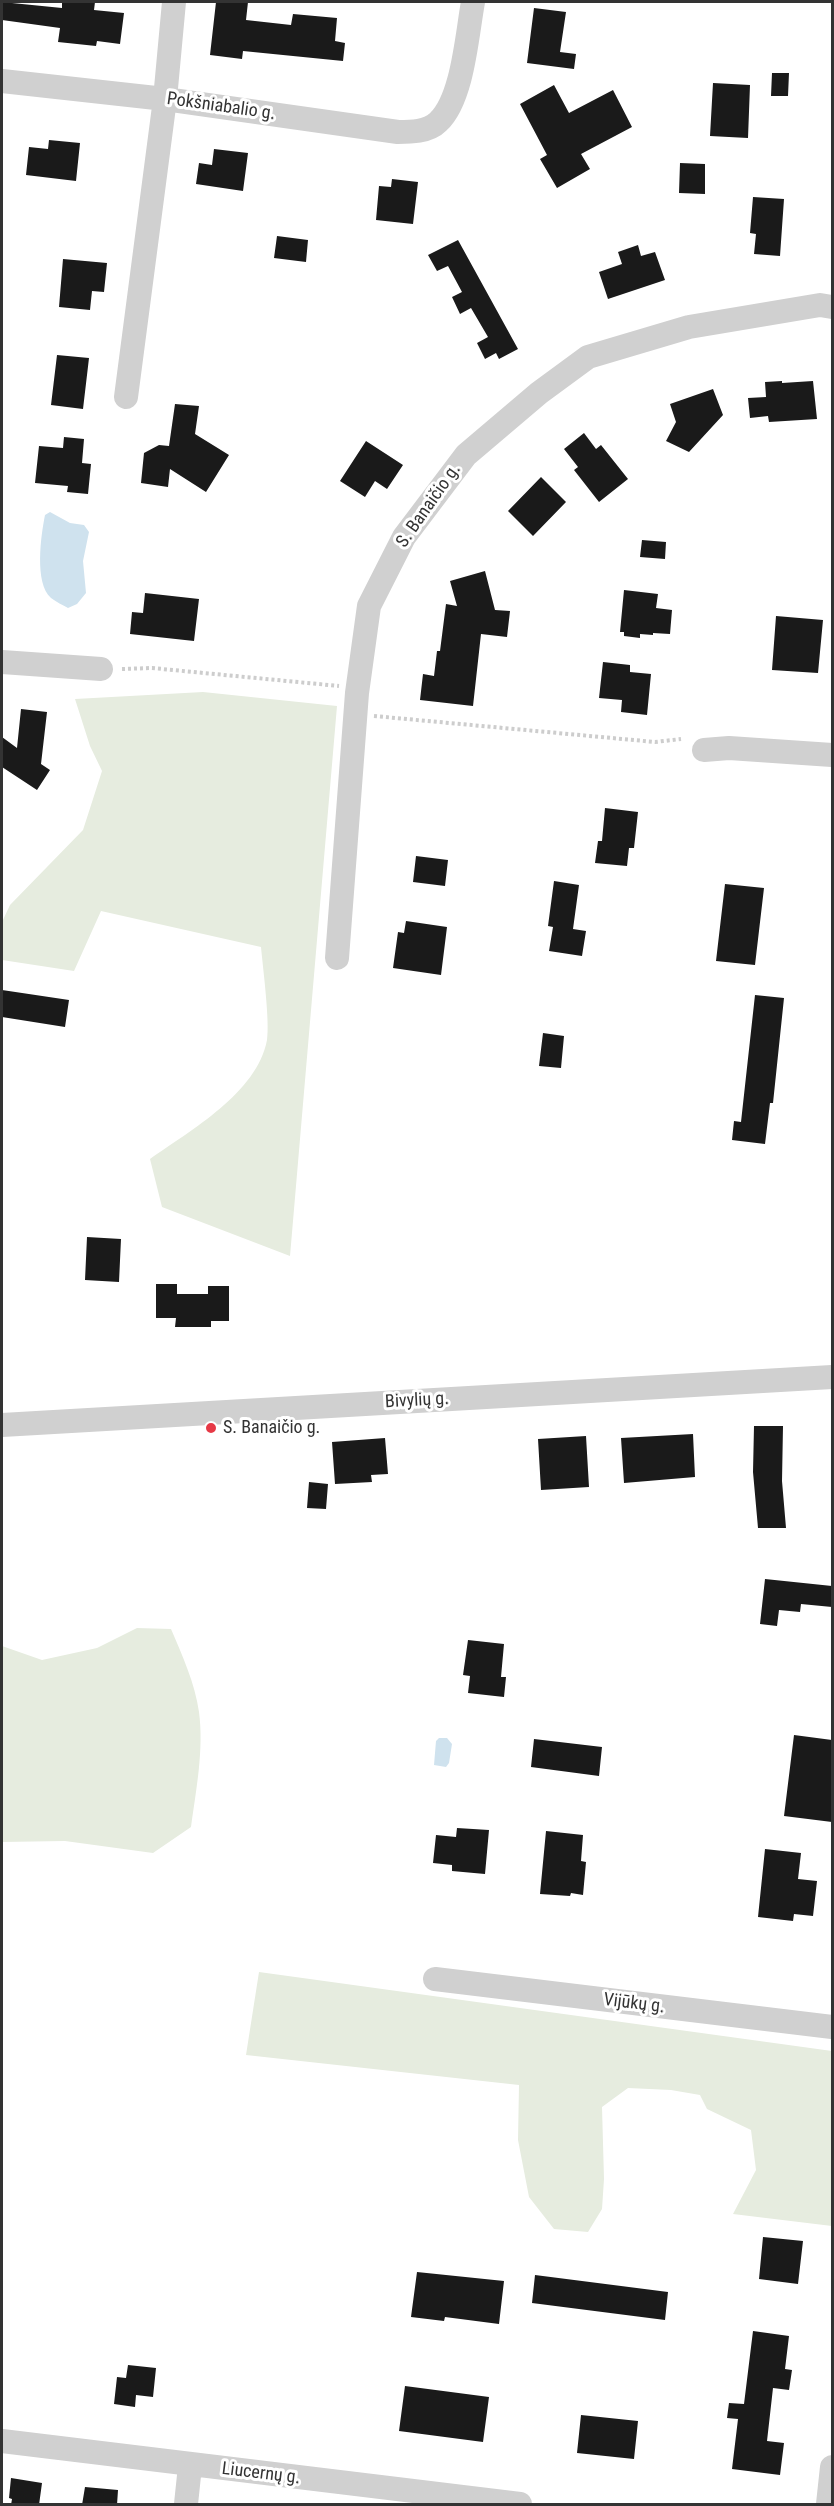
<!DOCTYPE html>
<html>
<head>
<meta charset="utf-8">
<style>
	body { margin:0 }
	#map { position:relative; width:834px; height:2506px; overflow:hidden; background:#fff; font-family:"Roboto Condensed",sans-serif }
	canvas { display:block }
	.frame { position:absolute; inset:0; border:3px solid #333; pointer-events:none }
</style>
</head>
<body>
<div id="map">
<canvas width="834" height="2506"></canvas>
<div class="frame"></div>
</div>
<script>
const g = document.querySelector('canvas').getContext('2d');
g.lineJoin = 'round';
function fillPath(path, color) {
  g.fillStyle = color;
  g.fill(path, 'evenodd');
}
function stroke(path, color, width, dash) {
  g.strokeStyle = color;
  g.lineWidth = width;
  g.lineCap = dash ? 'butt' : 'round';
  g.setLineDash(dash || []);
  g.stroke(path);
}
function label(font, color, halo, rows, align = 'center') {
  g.font = font + ' "Roboto Condensed",sans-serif';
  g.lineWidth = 6;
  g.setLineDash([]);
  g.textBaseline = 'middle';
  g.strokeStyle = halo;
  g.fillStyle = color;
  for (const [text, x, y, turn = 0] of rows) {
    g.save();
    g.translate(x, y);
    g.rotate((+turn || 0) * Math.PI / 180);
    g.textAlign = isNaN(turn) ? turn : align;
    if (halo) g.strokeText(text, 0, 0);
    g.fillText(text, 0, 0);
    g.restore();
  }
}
const green = new Path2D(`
	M203 692 337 706 290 1256 162 1207 150 1159C191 1130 257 1093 267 1040 270 1021 263 969 261 947L101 911 74 971 2 960V922L10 905 83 830 102 771 90 746 75 699Z
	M137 1628 171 1629C182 1655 195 1683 199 1712 204 1750 196 1790 191 1827L153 1853 65 1841 2 1842V1646L42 1660 97 1648Z
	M259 1972 832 2051V2226L733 2214 756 2170 751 2130 707 2109 700 2095 671 2090 628 2088 602 2107 604 2179 602 2209 588 2232 554 2229 529 2197 518 2140 519 2085 246 2055Z`);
const water = new Path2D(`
	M50 512 70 523 84 525 89 532 83 561 86 593 77 604 68 608C63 605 56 602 51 598 34 583 41 535 45 515Z
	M439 1738H447L452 1744 449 1763 446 1767 434 1765 436 1741Z`);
const building = new Path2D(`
	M2 2 62 8V2H95L94 10 124 13 120 44 97 41 96 46 58 42 60 28 2 20Z
	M216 2H248L246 20 291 25 293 14 337 18 335 41 345 43 343 61 243 51 242 59 210 55Z
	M534 8 566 12 560 52 576 54 574 69 527 63Z
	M772 73H789L788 96H771Z
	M713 83 750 85 748 138 710 136Z
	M554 85 569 113 613 90 632 127 581 154 590 169 557 188 540 159 547 155 520 104Z
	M49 140 80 143 76 181 26 175 29 147 48 149Z
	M214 149 248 153 243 191 196 184 199 163 212 165Z
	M680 163 705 164V194L679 193Z
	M392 179 418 182 413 224 376 220 379 186 391 187Z
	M753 197 784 199 780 256 754 254 756 234 750 233Z
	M277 236 308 240 306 262 274 258Z
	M458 240 518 349 499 359 496 353 485 359 477 343 488 337 471 308 460 314 452 297 462 292 448 266 437 271 428 255Z
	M638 245 641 256 655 252 665 280 608 299 599 272 622 264 618 252Z
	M63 259 107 263 104 292 92 291 90 310 59 307Z
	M57 355 89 358 83 409 51 405Z
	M782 381V383L813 381 817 419 769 422 768 416 750 418 748 398 766 397 765 382Z
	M713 389 723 415 689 452 666 441 676 422 670 404Z
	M175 404 199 406 195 434 229 455 206 492 170 469 168 487 141 483 144 453 159 445 169 446Z
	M584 433 596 449 601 445 628 479 599 502 574 470 578 467 564 449Z
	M64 437 84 439 82 463 91 464 88 494 67 492 68 486 35 483 39 446 63 448Z
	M366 441 403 465 387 489 375 481 365 497 340 481Z
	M541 477 566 502 533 536 508 511Z
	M642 540 666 542 665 559 640 557Z
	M485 571 495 610 510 611 507 637 481 634 473 706 420 700 423 674 434 676 437 651H440L446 604 457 606 450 581Z
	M624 590 658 594 656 608 672 610 670 634 653 633V635L640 634V638L624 636V632H620Z
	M145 593 199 599 194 641 130 634 132 612 143 613Z
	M776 616 823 620 818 673 772 670Z
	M603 662 630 665V672L651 674 647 715 621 712 622 700 599 698Z
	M21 709 47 712 41 764 50 770 37 790 2 767V737L17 748Z
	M605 808 638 812 634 848H629L627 866 595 863 598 841H602Z
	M416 856 448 860 445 886 413 882Z
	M554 881 579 885 573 929 586 931 582 956 549 951 553 927 548 926Z
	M725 884 764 888 755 965 716 961Z
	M406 921 447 927 441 975 393 968 398 932 404 933Z
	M2 990 69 1000 65 1027 2 1017Z
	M755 995 784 998 773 1103H770L765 1144 732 1140 734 1121 741 1122Z
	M543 1033 564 1036 561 1068 539 1066Z
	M87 1237 121 1239 119 1282 85 1280Z
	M156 1284H177V1294H208V1286H229V1321H211V1327H175L176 1318H156Z
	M754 1426H783L782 1481 786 1528H758L753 1472Z
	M693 1434 695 1477 624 1483 621 1438Z
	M586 1436 589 1487 541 1490 538 1439Z
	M385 1438 388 1474 371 1475 372 1482 335 1484 332 1442Z
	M309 1482 328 1484 326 1509 307 1508Z
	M765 1579 832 1586V1607L801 1604 800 1612 779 1610 777 1626 760 1624Z
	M468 1640 504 1644 501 1677H506L504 1697 468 1693 470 1676 463 1675Z
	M794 1735 832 1740V1822L784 1816Z
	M534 1739 602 1747 599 1776 531 1767Z
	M457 1828 489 1830 485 1874 452 1871V1865L433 1863 436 1835 456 1837Z
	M546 1831 583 1835 581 1861 586 1862 583 1895 571 1893 570 1896 540 1894Z
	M765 1849 801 1853 798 1879 817 1881 813 1916 794 1914 793 1921 758 1917Z
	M763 2237 803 2241 798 2284 759 2279Z
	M417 2272 504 2281 499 2324 445 2317 444 2321 411 2317Z
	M535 2275 668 2292 665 2320 532 2303Z
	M753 2331 789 2336 785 2369 792 2370 789 2390 773 2388 767 2441 784 2443 780 2475 732 2469 738 2419 727 2418 729 2403 744 2404Z
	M128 2365 156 2368 153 2397 136 2395 135 2407 114 2404 117 2377 126 2378Z
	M405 2386 489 2397 483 2442 399 2431Z
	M581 2415 638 2421 634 2459 577 2453Z
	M11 2478 42 2483 39 2505H11L12 2499 9 2498Z
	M85 2487 118 2490 117 2505H82Z`);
const path = new Path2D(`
	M122 669 152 668 339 686
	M374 716 655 742 681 739`);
const minor = new Path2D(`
	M2 81 165 99 398 132C410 132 428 132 438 122 463 99 467 34 473 2
	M126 397 165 99 174 2
	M2 662 101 669
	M704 750 729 748 832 755
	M337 958 357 693 369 606 404 537 466 455 539 393 588 357 689 327 820 305 832 307
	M2 1425 832 1377
	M435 1979 832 2027
	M2 2441 520 2504
	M186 2504 190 2466
	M828 2504 832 2467`);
const markers = [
	[211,1428,6,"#e63946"]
];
const streetNames = [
	["Pokšniabalio g.",221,107,8],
	["S. Banaičio g.",429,506,-55],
	["Bivylių g.",417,1401,-3],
	["Vijūkų g.",634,2004,7],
	["Liucernų g.",261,2474,7]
];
const poiNames = [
	["S. Banaičio g.",223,1428]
];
fillPath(green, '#e6ecdf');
fillPath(water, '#cfe2ee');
fillPath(building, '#1a1a1a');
stroke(path, '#cdcdcd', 4, [3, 3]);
stroke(minor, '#d0d0d0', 24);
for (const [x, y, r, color] of markers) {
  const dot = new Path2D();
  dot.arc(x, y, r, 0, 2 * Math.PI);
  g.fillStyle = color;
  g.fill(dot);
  stroke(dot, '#fff', 2);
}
label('18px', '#333', '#fff', streetNames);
label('18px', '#333', '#fff', poiNames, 'left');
</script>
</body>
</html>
